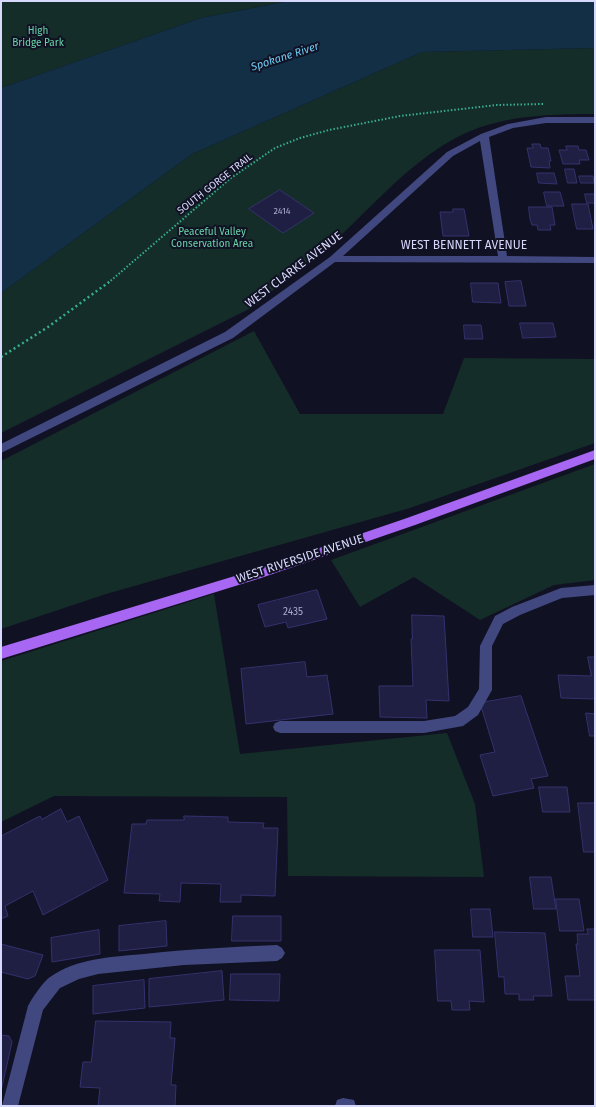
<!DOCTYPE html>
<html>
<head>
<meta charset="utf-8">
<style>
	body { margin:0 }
	#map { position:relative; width:596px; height:1107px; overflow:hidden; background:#111124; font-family:"Fira Sans",sans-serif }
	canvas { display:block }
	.frame { position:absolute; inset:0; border:2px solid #d7d9fc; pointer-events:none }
</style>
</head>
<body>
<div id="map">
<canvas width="596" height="1107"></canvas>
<div class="frame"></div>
</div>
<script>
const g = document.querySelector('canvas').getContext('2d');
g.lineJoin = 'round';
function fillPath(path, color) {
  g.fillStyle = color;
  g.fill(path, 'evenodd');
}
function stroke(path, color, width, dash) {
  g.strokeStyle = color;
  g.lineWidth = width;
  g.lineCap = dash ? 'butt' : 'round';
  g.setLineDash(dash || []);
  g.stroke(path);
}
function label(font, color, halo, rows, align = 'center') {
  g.font = font + ' "Fira Sans",sans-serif';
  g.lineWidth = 4;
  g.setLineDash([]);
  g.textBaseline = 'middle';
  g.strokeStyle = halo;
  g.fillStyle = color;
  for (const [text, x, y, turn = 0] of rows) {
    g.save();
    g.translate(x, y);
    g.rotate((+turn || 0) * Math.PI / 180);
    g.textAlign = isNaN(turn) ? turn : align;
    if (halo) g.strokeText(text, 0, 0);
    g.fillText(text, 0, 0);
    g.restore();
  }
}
const green = new Path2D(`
	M1 1H289L201 18 1 88Z
	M595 48V114C556 114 515 115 478 128 414 151 365 217 314 260 303 270 289 278 277 287 270 292 264 299 257 305L1 433V293L192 154 422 52Z
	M254 331 300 414H443L464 358 595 359V443L410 508 106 594 1 629V461Z
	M595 464V580L554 585 480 620 414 577 360 607 331 560Z
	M214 594 240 754 447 733 475 804 484 877 288 876 287 797 54 796 1 822V661Z`);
const water = new Path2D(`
	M289 1H595V48L422 52 192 154 1 293V88L201 18Z`);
const building = new Path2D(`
	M532 144H540L541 148H548L551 161H549L550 168 531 167 527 148H533Z
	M566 146H578L579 150H586L589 160H579L580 164H563L559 150H567Z
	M565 169H574L577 183H568Z
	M537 173H554L557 184 539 183Z
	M579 176H593L594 183H581Z
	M280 190 314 213 283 233 249 209Z
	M544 192H560L564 206H547Z
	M585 194H595V203H587Z
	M572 204H588L593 229H577Z
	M529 207H552L555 225H550L551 230H538L537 225H532L530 219Z
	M453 209H464L469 236H443L440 212H453Z
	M521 281 526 306H509L505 282Z
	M471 283H498L501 303 473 302Z
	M520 323H553L556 337 523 338Z
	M464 325H481L483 339H465Z
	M317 590 327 619 288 628 286 622 265 627 258 605Z
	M412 615 444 616 449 701 426 700 427 718 380 717 379 686H413L411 639H412Z
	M588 657H595V699L561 698 558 675 591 676Z
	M305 662 307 677 327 675 333 714 246 724 241 669Z
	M521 696 548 776 531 779 534 788 493 796 480 755 495 752 480 703Z
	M586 713 595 714V736H590Z
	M539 787H567L570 812H543Z
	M578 803H595V852H584Z
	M61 809 67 822 79 816 108 880 43 915 33 891 5 906 8 916 1 919V836L40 816 42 819Z
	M184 816 228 817V822L264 823 263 828H278L275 896 241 895V902H220L221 884 181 883 180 902 159 901 160 894 124 893 132 824H146L147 820H184Z
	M530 877H551L556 909H534Z
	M556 899H579L584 931H560Z
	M471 909H490L493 937H473Z
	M233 916H281V941H232Z
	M166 921 167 946 119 951V926Z
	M587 929H595V1000H568L565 976H580L576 944H578L577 934H588Z
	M99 930 100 954 52 962 51 938Z
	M495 932 545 933 552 996H533L534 1000H519V994H505L504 977H499Z
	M1 944 43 955 35 976 28 979 1 972Z
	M435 950H480L484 1002 469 1001 470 1010H452L451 1001H438Z
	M222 971 224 1000 149 1007V979Z
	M231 974H280L279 1001 230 1000Z
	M144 980 145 1008 93 1014V986Z
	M96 1021 171 1022 170 1038H175L171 1085H176L175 1106H98L100 1088 80 1087 83 1062H91Z
	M1 1035 9 1036 12 1042 1 1091Z`);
const pathFar1 = new Path2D(`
	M108 283 231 178 275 148 300 138 329 130 400 116 497 105 543 104`);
const path = new Path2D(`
	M1 357 48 327 109 282`);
const minor = new Path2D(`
	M546 117H595V123H546L513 128 489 137 507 256 595 257V263L335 262 233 338 1 453V444L225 332 330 257 447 152 481 134 508 124ZM480 141 498 256H343L453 156Z
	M595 585V595L562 598 520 615 503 624 492 646V690L478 715 463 726 424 733H280L275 731 273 727 275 723 280 721H424L455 716 468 707 479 689 480 646 495 616 512 607 561 588Z
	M277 945 282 948 285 953 282 958 277 961 184 965 98 974 79 979 60 988 43 1010 18 1106H2L28 1006C32 998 43 982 50 977 77 958 112 957 144 954 188 949 232 947 277 945Z
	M343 1098 354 1100 356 1106H335L337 1100Z`);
const major = new Path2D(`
	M595 450V459L415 525 261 578 1 659V647L261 568 407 518Z`);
const farNumbernames = [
	["2414",282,211]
];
const farParknames = [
	["High",38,31],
	["Bridge Park",38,43],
	["Peaceful Valley",212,232],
	["Conservation Area",212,244]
];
const farStreetnames = [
	["SOUTH GORGE TRAIL",215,184,-38]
];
const numberNames = [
	["2435",293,612]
];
const farWaternames = [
	["Spokane River",285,57,-18]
];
const streetNames = [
	["WEST BENNETT AVENUE",464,246],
	["WEST CLARKE AVENUE",294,270,-37],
	["WEST RIVERSIDE AVENUE",300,559,-18]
];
fillPath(green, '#142d28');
fillPath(water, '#122f46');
fillPath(building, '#1f1e43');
stroke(building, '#34326d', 1);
stroke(pathFar1, '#39ad92', 2, [1.5, 2]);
stroke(path, '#39ad92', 2.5, [2, 3]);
fillPath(minor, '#40487f');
fillPath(major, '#a767f2');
label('9px', '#a9aace', null, farNumbernames);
label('10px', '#68d6a8', '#111124', farParknames);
label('10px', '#d7d9fc', '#111124', farStreetnames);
label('10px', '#a9aace', null, numberNames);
label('italic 11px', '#6eccf3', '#111124', farWaternames);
label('12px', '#d7d9fc', '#111124', streetNames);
</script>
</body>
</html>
